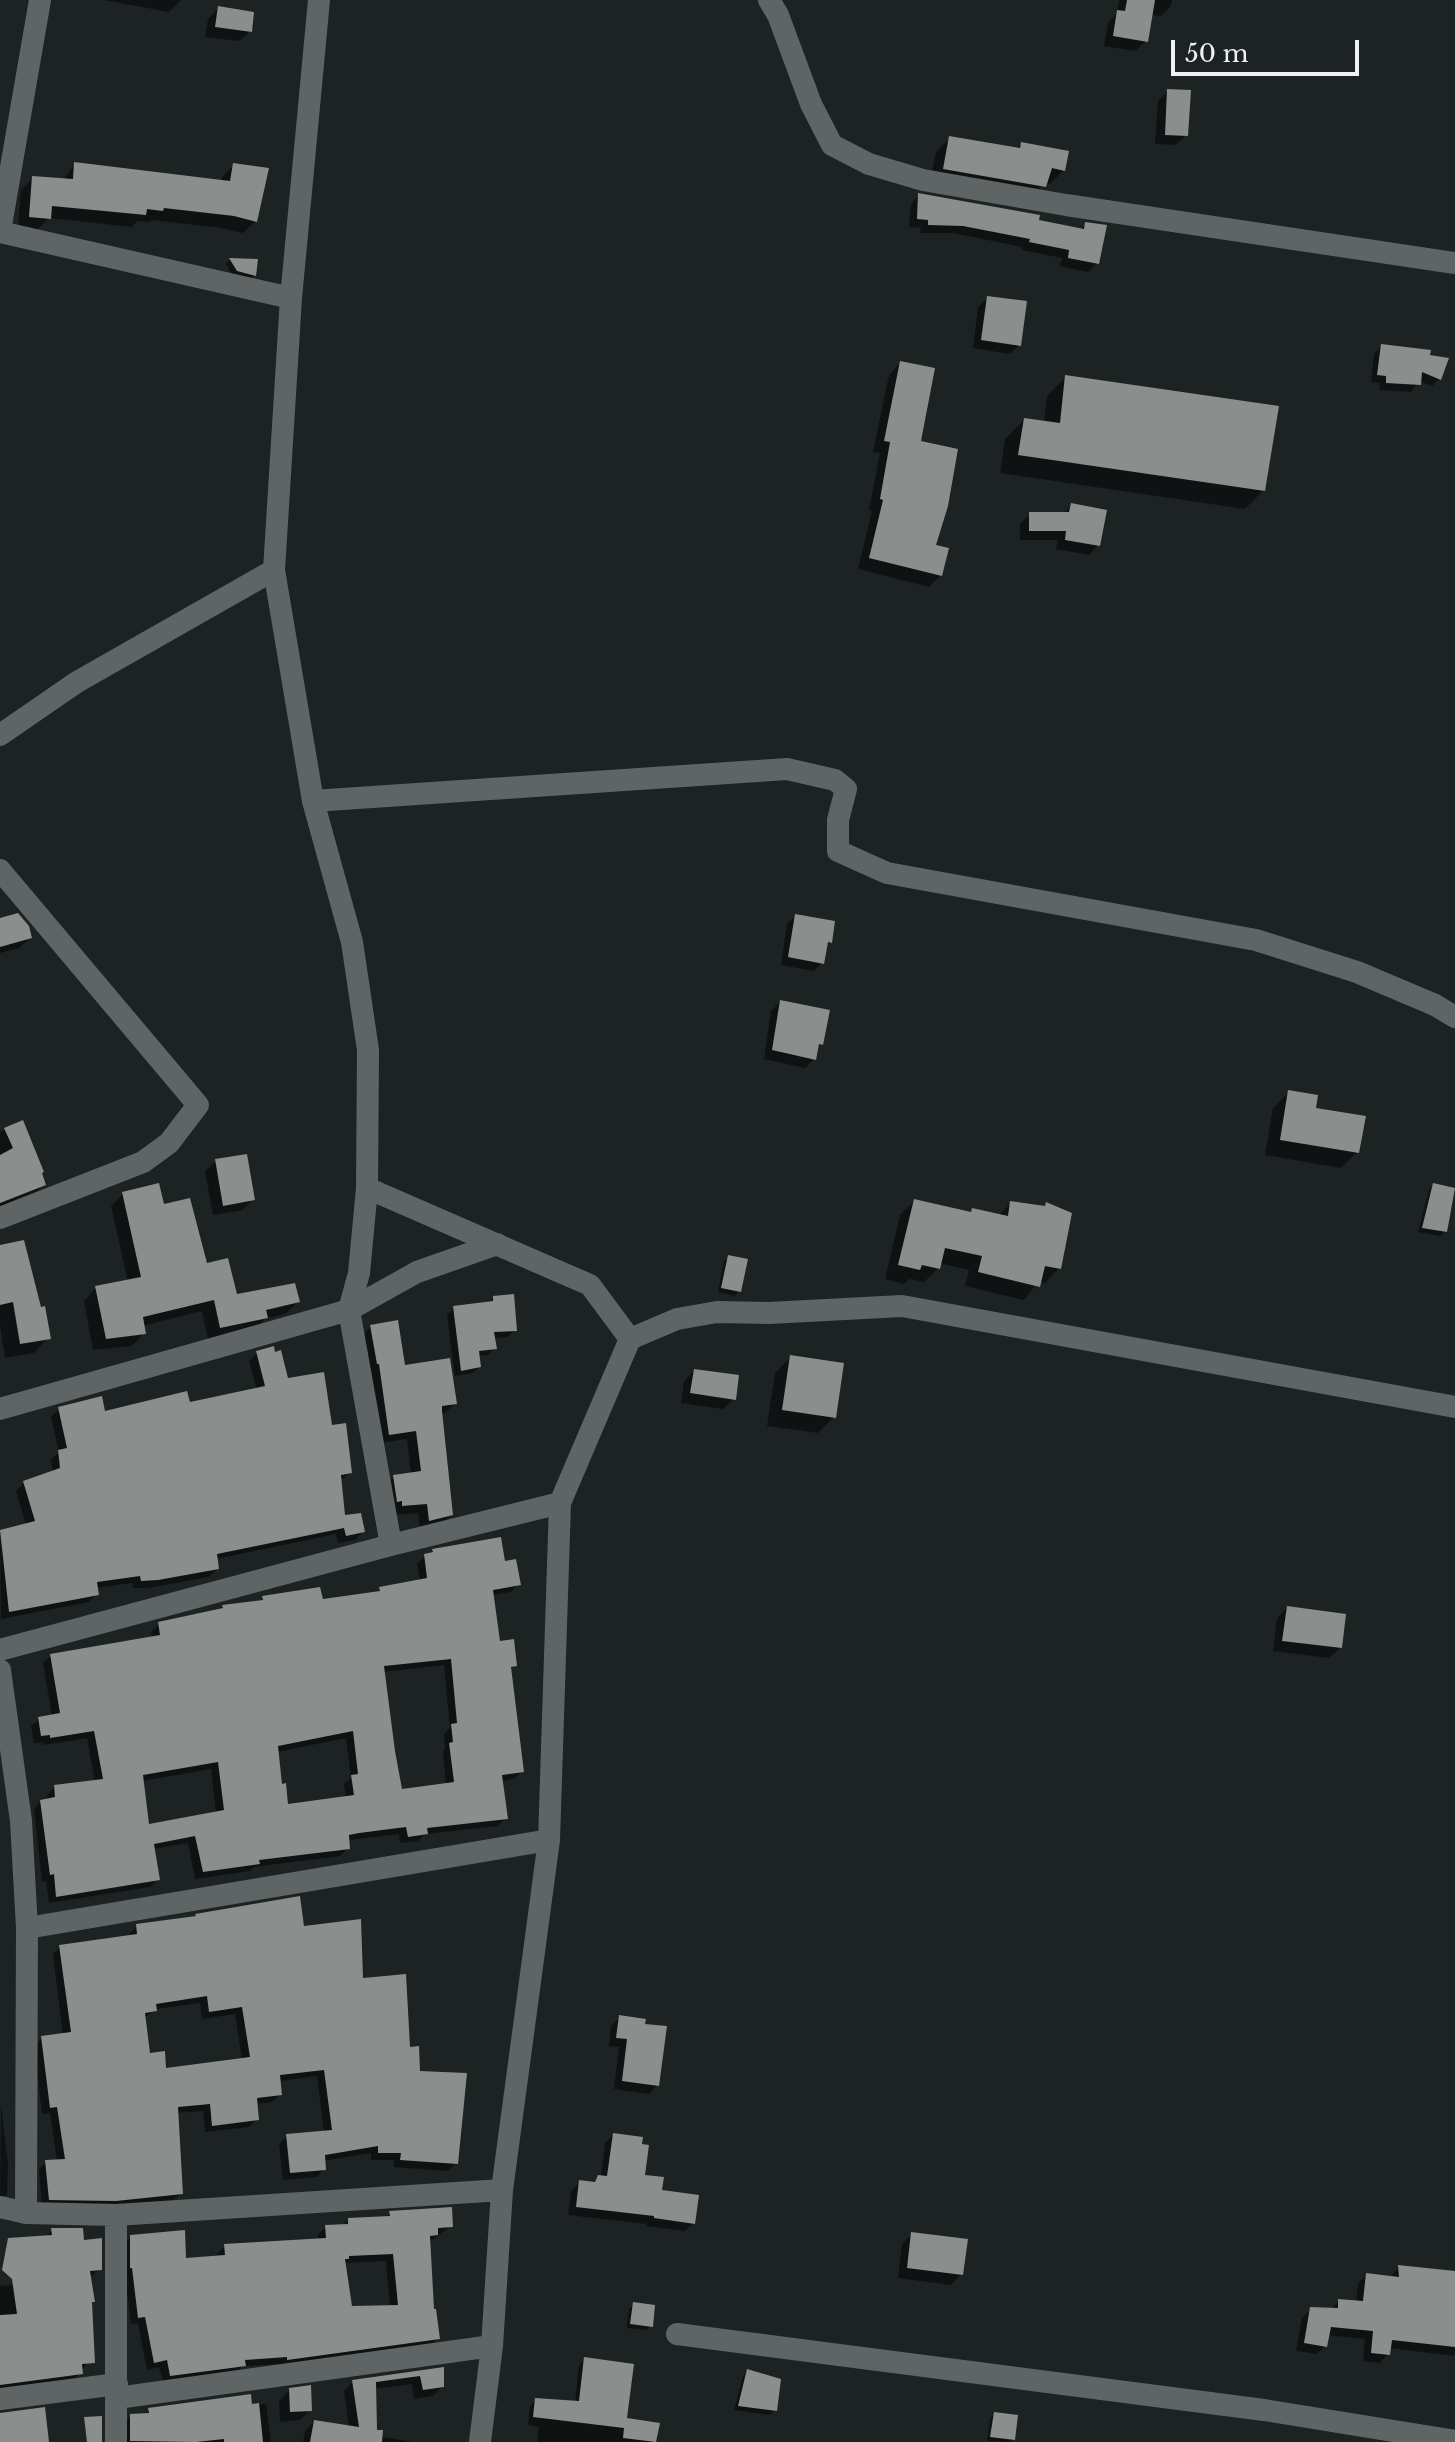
<!DOCTYPE html>
<html>
<head>
<meta charset="utf-8">
<style>
	body { margin:0 }
	#map { position:relative; width:1455px; height:2442px; overflow:hidden; background:#1d2222; font-family:"Libre Baskerville",serif }
	canvas { display:block }
	.scale { position:absolute; left:1171px; top:40px; width:188px; height:36px; box-sizing:border-box; border:4px solid #eef1f1; border-top:0; padding-left:10px; font-size:24px; line-height:28px; white-space:nowrap; color:#eef1f1; -webkit-text-stroke:6px #1d2222; paint-order:stroke }
</style>
</head>
<body>
<div id="map">
<canvas width="1455" height="2442"></canvas>
<div class="scale">50 m</div>
</div>
<script>
const g = document.querySelector('canvas').getContext('2d');
g.lineJoin = 'round';
function fillPath(path, color) {
  g.fillStyle = color;
  g.fill(path, 'evenodd');
}
function stroke(path, color, width, dash) {
  g.strokeStyle = color;
  g.lineWidth = width;
  g.lineCap = dash ? 'butt' : 'round';
  g.setLineDash(dash || []);
  g.stroke(path);
}
const shadow = new Path2D(`
	M104 0H181L169 12Z
	M1119 0H1172L1171 6 1161 16 1150 15 1146 41 1135 51 1104 46 1108 23 1117 13Z
	M218 9 250 31 239 41 205 37 208 19Z
	M1168 91 1186 135 1175 145 1155 144 1158 101Z
	M950 138 1016 149 1022 144 1064 170 1050 184 1044 183 1030 200 930 183 936 152Z
	M75 164 221 182 222 177 234 165 256 221 243 233 221 228 152 220 149 222 137 221 132 227 49 218 37 230 18 229 21 190 33 178 63 180Z
	M919 195 1080 230 1086 224 1097 263 1088 272 1060 266 1062 258 1022 250V247L953 233H920L921 228 909 227 911 204Z
	M230 260 256 261 255 275 250 279 232 275 226 264Z
	M988 298 1019 345 1010 354 973 348 978 307Z
	M1382 346 1439 379 1432 386 1419 381 1411 392 1379 390 1380 383 1371 382 1374 354Z
	M900 363 919 442 941 575 929 587 858 569 872 511 869 510 880 453 873 452 889 375Z
	M1066 377 1264 490 1245 509 1000 473 1005 439 1024 420 1044 422 1047 396Z
	M1072 505 1098 545 1089 555 1056 549 1058 540H1020V524L1030 514H1063Z
	M796 916 830 942 825 947 822 963 814 971 781 965 787 924Z
	M0 920 30 938 19 948 0 953Z
	M780 1002 821 1044 816 1049 814 1059 805 1068 764 1059 771 1011Z
	M1289 1092 1314 1109 1357 1152 1341 1168 1265 1155 1273 1108Z
	M22 1122 44 1184 37 1191 0 1206V1132Z
	M216 1161 252 1200 242 1210 213 1215 205 1171Z
	M1434 1185 1445 1231 1441 1236 1418 1232 1429 1190Z
	M123 1194 162 1206 206 1265 235 1296 298 1302 285 1314 265 1319 253 1330 208 1340 202 1311 143 1326 144 1333 132 1346 93 1350 84 1301 96 1288 128 1282 111 1206Z
	M914 1201 969 1214 972 1210 998 1216 1011 1203 1059 1268 1045 1283 1039 1281 1024 1300 965 1286 969 1270 939 1263 938 1268 924 1282 909 1279 904 1284 885 1279 900 1215Z
	M0 1248 48 1338 34 1353 5 1358 0 1325Z
	M729 1257 739 1291 735 1296 718 1292 724 1261Z
	M493 1298 515 1330 508 1337 493 1338 494 1348 488 1355 477 1356 479 1367 472 1373 455 1376 447 1315 454 1308 488 1303Z
	M371 1326 404 1367 455 1403 445 1413H441L451 1514 442 1524 420 1529 418 1513 394 1515 385 1486 394 1477 411 1475 407 1439 380 1443 362 1336Z
	M257 1353 330 1427 350 1473 339 1481 344 1518 363 1532 355 1540 338 1543 336 1534 216 1559 217 1569 209 1577 148 1588H133L132 1583 96 1588 97 1594 89 1602 1 1619 0 1533 26 1525 16 1491 24 1483 53 1473 51 1460 59 1452 51 1417 59 1409 104 1413 188 1405 257 1390 249 1361Z
	M791 1357 834 1417 818 1433 767 1426 775 1373Z
	M694 1371 734 1399 723 1409 681 1403 684 1381Z
	M433 1551 504 1563 519 1584 511 1592 492 1595 499 1643 515 1665 509 1670 522 1771 514 1779 501 1781 506 1818 498 1826 425 1834 418 1841 400 1843 399 1834 349 1840 348 1848 340 1856 254 1867 250 1871 195 1879 188 1843 153 1849 158 1879 150 1887 49 1903 46 1881 42 1882 34 1809 41 1801H47V1795L55 1787 95 1782 87 1738 43 1745V1742L34 1743 31 1726 39 1719 52 1716 43 1663 51 1656 152 1638 151 1632 159 1624 220 1610 223 1607 258 1603 263 1598 321 1602 376 1594 380 1589 420 1581 417 1563ZM444 1665 450 1728 444 1734 445 1749 443 1752 446 1785 401 1791 383 1672ZM346 1738 351 1778 344 1784 346 1798 286 1806 280 1786 277 1752ZM211 1769 216 1813 148 1826 142 1781Z
	M1287 1608 1340 1648 1329 1658 1273 1651 1277 1618Z
	M196 1916 303 1929 361 1981 408 2049 456 2163 448 2171 394 2167V2160H371V2153L323 2161 324 2169 317 2177 283 2180 279 2144 287 2136 324 2133 317 2076 279 2081 280 2094 272 2102 256 2104 257 2119 249 2127 205 2132 203 2111 176 2113 181 2193 173 2201 107 2208 42 2206 39 2170 46 2162 57 2161 50 2113 42 2114 34 2046 42 2038 63 2035 53 1954 60 1947 129 1937V1934L137 1926 193 1919ZM200 2003 202 2019 235 2014 242 2060 164 2070 149 2055 143 2019 156 2009Z
	M619 2018 657 2085 649 2094 614 2089 619 2047 609 2046 611 2026Z
	M1 2105 8 2164 7 2194 0 2201Z
	M613 2135 643 2176 694 2223 685 2231 646 2226 647 2224 568 2215 571 2191 580 2182 591 2184 601 2177 605 2143Z
	M390 2213 451 2226 429 2242 432 2311 438 2338 430 2346 280 2367V2364L243 2366 236 2373 163 2383 159 2367 147 2370 138 2323 131 2324 125 2275 123 2245 131 2237 185 2260 217 2257V2254L225 2246 319 2241 318 2235 326 2227 342 2226 348 2220 386 2218ZM386 2261 390 2307 350 2308 344 2263Z
	M52 2230 82 2242 100 2269 89 2278 88 2362 73 2381 0 2391V2286L18 2284 44 2238Z
	M912 2234 961 2274 951 2285 898 2278 902 2244Z
	M1399 2267 1455 2273V2356L1389 2348 1388 2354 1380 2363 1363 2361 1365 2339 1327 2335 1325 2346 1317 2354 1296 2351 1302 2318 1311 2309 1330 2310 1339 2301 1356 2303 1358 2283 1367 2275 1390 2278Z
	M634 2304 651 2326 646 2330 627 2328 629 2309Z
	M585 2359 625 2419 657 2425 654 2442H537L539 2427 528 2425 530 2406 536 2400 575 2403 579 2365Z
	M442 2369V2387L433 2396 414 2399 412 2384 374 2389 375 2436 414 2442H303L305 2431 314 2422 349 2427 344 2391 353 2381Z
	M747 2371 775 2410 770 2415 734 2410 743 2376Z
	M290 2390 310 2410 300 2420 280 2422 279 2401Z
	M266 2404 271 2442H123V2424L131 2416H143L149 2410Z
	M994 2414 1013 2439 1010 2442 987 2441 990 2419Z`);
const building = new Path2D(`
	M1127 0H1155L1148 42 1113 36 1117 10 1125 11Z
	M218 6 254 12 252 32 215 27Z
	M1167 89 1191 90 1188 136 1165 135Z
	M949 136 1020 148 1021 142 1069 151 1065 171 1052 168 1046 187 943 169Z
	M74 162 230 181 233 163 269 168 257 222 234 216 164 208 163 211 147 209 146 215 52 206 51 219 29 217 32 176 73 179Z
	M918 193 1040 215 1039 220 1084 229 1085 222 1107 225 1099 264 1068 258 1069 250 1029 242 1030 239 963 226 928 225V220L917 219Z
	M229 258 258 259 256 276 237 271Z
	M987 296 1027 301 1021 346 981 340Z
	M1381 344 1431 350 1430 355 1449 358 1441 380 1422 372 1421 385 1386 383V376L1377 375Z
	M900 361 935 368 921 441 958 449 948 506 936 545 949 548 942 576 869 558 883 500 880 499 890 442 884 441Z
	M1065 375 1279 406 1265 491 1018 455 1024 418 1060 423Z
	M1071 503 1107 510 1100 546 1065 540 1066 531H1029V512H1069Z
	M18 913 29 926 32 938 0 947V918Z
	M795 914 835 921 832 943 828 942 824 964 788 957Z
	M780 1000 830 1010 823 1045 819 1044 816 1060 772 1050Z
	M1288 1090 1318 1095 1316 1108 1366 1116 1359 1153 1280 1140Z
	M23 1120 44 1172 42 1173 46 1185 0 1203V1155L13 1148 4 1128Z
	M247 1154 255 1200 223 1206 215 1159Z
	M159 1183 164 1204 190 1198 207 1263 228 1258 237 1294 295 1283 300 1302 266 1310 268 1318 220 1328 214 1300 143 1317 146 1334 106 1339 95 1286 141 1277 122 1192Z
	M1433 1183 1455 1188 1447 1232 1422 1228Z
	M914 1199 971 1212 972 1208 1008 1216 1010 1201 1045 1206 1046 1202 1072 1213 1061 1269 1045 1266 1040 1287 978 1272 982 1256 945 1248 940 1269 922 1265 920 1270 898 1265Z
	M24 1240 41 1307 45 1306 51 1339 20 1344 13 1302 0 1305V1245Z
	M728 1255 748 1259 741 1292 721 1288Z
	M514 1294 517 1331 494 1332 497 1349 479 1351 481 1367 461 1371 453 1306 493 1301V1296Z
	M398 1320 405 1365 450 1358 457 1404 442 1406V1411L453 1515 429 1521 427 1504 402 1506V1501L397 1502 393 1475 421 1471 416 1431 389 1435 379 1364H377L370 1325Z
	M274 1346 275 1352 281 1350 288 1378 324 1372 332 1425 346 1423 352 1473 341 1475 345 1515 361 1513 365 1532 346 1536 344 1528 217 1554 219 1569 158 1580 141 1581 140 1576 97 1582 99 1595 9 1612 0 1530 35 1521 23 1481 60 1468 58 1450 67 1448 58 1407 102 1396 105 1411 187 1391 190 1402 265 1386 256 1351Z
	M790 1355 844 1363 836 1418 782 1410Z
	M694 1369 739 1375 736 1400 690 1393Z
	M501 1537 505 1561 516 1559 521 1585 493 1590 500 1641 514 1639 517 1666 511 1667 524 1772 502 1775 508 1819 427 1828 428 1834 408 1837 406 1827 359 1833 349 1835 350 1849 259 1860 260 1864 203 1872 195 1836 154 1844 160 1880 56 1897 54 1874 50 1875 40 1800 55 1797 54 1785 103 1779 94 1731 50 1738V1735L41 1736 38 1717 60 1713 50 1654 160 1635 158 1622 223 1608 222 1605 263 1600 262 1596 320 1587 323 1599 380 1591 379 1587 427 1578 424 1554 433 1552 432 1549ZM451 1659 457 1723 451 1724 453 1742 449 1743 454 1782 402 1789 395 1751 384 1666ZM353 1731 358 1774 351 1775 354 1795 288 1804 286 1783 282 1784 278 1746ZM218 1762 224 1810 149 1824 143 1775Z
	M1287 1606 1346 1614 1342 1648 1282 1641Z
	M300 1896 304 1926 361 1919 363 1978 406 1974 410 2047 419 2046 420 2071 467 2073 458 2164 400 2160 401 2153H378V2146L325 2155 326 2170 290 2173 286 2134 332 2130 324 2070 280 2075 282 2095 257 2098 259 2120 212 2126 210 2104 178 2107 183 2194 116 2201 49 2200 45 2160 65 2159 57 2107 50 2108 41 2036 71 2032 59 1945 137 1934 136 1924 196 1916 195 1914ZM207 1996 209 2012 242 2007 250 2057 166 2068 165 2051 150 2053 145 2013 157 2011 156 2004Z
	M619 2015 646 2019 645 2024 667 2026 659 2086 622 2081 627 2039 616 2038Z
	M613 2133 643 2137 642 2144 649 2145 645 2175 664 2177 662 2190 699 2195 695 2224 654 2218V2216L576 2207 579 2180 595 2182 598 2175 607 2176Z
	M452 2207 453 2227 438 2228V2235L430 2236 434 2309H436L440 2339 287 2360V2357L245 2360 246 2366 170 2376 167 2360 154 2363 145 2317 138 2318 132 2268H130V2235L185 2230 186 2258 225 2255 224 2244 326 2238 325 2225 348 2224V2218L390 2216 389 2211ZM393 2254 398 2305 352 2306 345 2259H349V2256Z
	M51 2228H83L84 2240 102 2238V2270L90 2271 95 2302H92L95 2363 82 2364 83 2374 0 2385V2315L17 2314 12 2279 2 2270 8 2238 52 2235Z
	M911 2232 968 2239 963 2275 907 2268Z
	M1398 2265 1455 2271V2347L1392 2340 1390 2355 1371 2353 1373 2331 1331 2327 1327 2347 1304 2343 1310 2307 1338 2308V2299L1363 2301 1366 2273 1399 2277Z
	M633 2302 655 2305 653 2327 630 2324Z
	M584 2357 634 2364 627 2418 660 2423 656 2442 623 2438 624 2428 533 2417 535 2398 579 2401Z
	M444 2367V2387L423 2390 420 2376 376 2382 377 2430H383L382 2442H310L314 2420 359 2427 352 2380Z
	M747 2369 781 2379 777 2411 738 2406Z
	M311 2385 312 2411 290 2412 289 2388Z
	M251 2394 252 2404 259 2403 263 2442H224V2439L196 2442 130 2441V2414L149 2413 148 2408Z
	M45 2407 49 2442H0V2413Z
	M994 2412 1018 2415 1015 2440 990 2437Z
	M102 2416V2442H87L84 2417Z`);
const minor = new Path2D(`
	M769 0 778 15 811 104 832 145 869 164 923 180 1066 205 1455 263
	M0 231 40 0
	M0 232 291 298
	M274 570 313 801 352 942 368 1050 367 1188 590 1285 630 1339 560 1503 549 1840 502 2190 492 2346 480 2442
	M0 735 77 682 274 570 291 298 319 0
	M313 801 787 769 835 780 846 789 838 820V851L887 873 1256 940 1357 972 1435 1005 1455 1017
	M0 870 198 1105 169 1143 143 1162 0 1218
	M367 1188 359 1273 349 1310 391 1545
	M630 1339 677 1319 717 1312 769 1313 902 1306 1455 1407
	M0 1409 349 1310 417 1272 497 1244
	M0 1650 391 1545 560 1503
	M0 1670 21 1821 27 1928 26 2213
	M27 1928 549 1840
	M0 2207 26 2213 116 2215 502 2190
	M677 2334 1264 2410 1455 2441
	M117 2398 492 2346
	M0 2399 117 2384
	M116 2442V2215`);
fillPath(shadow, '#0007');
fillPath(building, '#8a8f8d');
stroke(minor, '#5f6565', 22);
</script>
</body>
</html>
